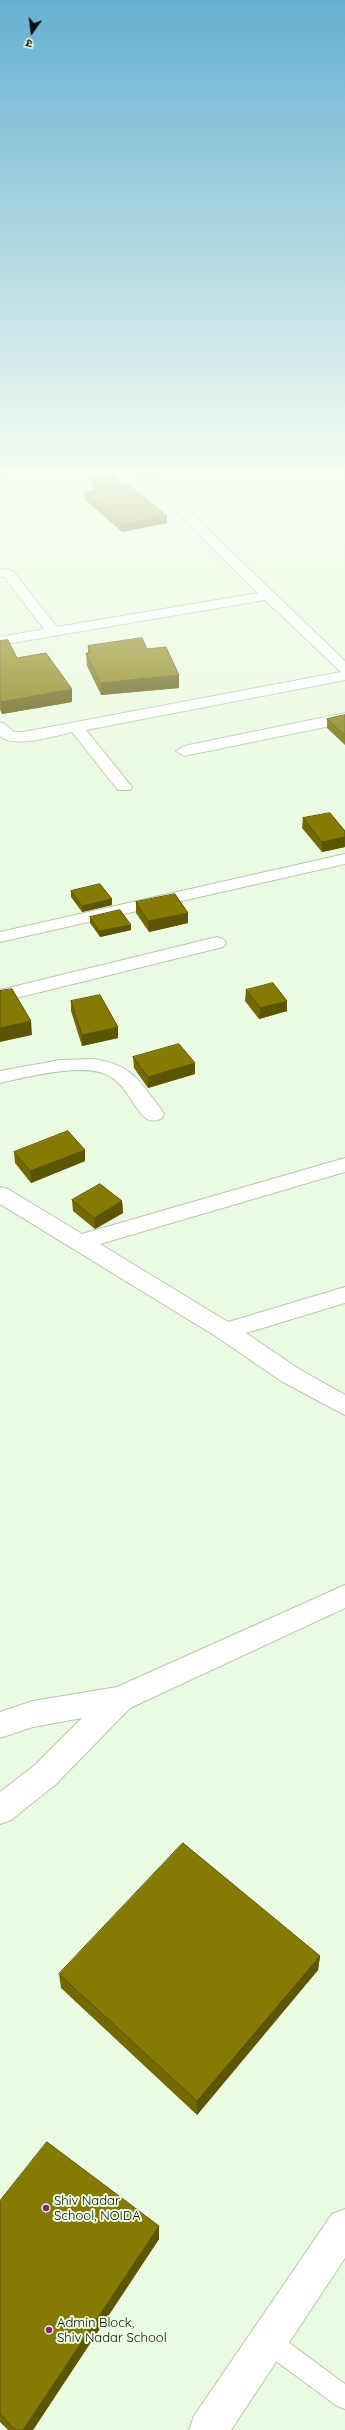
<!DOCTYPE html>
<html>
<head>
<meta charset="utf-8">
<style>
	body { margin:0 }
	#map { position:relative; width:345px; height:2430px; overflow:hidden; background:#eafbe1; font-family:Quicksand,"Noto Sans Devanagari",sans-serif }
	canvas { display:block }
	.north { position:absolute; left:12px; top:12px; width:40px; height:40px; -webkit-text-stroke:3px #eafbe1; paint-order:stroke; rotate:194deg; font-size:11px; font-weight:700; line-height:16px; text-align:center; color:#090e07 }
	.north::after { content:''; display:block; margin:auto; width:14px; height:18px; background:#090e07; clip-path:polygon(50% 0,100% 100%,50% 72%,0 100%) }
</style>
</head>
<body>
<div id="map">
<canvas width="345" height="2430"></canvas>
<div class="north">उ</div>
</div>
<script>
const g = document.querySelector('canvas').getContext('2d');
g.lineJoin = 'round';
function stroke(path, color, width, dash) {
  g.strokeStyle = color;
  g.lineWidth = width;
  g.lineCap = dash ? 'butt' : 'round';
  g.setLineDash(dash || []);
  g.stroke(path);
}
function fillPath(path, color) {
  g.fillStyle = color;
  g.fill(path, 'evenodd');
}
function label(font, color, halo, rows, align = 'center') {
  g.font = font + ' Quicksand,sans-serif';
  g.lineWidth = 4;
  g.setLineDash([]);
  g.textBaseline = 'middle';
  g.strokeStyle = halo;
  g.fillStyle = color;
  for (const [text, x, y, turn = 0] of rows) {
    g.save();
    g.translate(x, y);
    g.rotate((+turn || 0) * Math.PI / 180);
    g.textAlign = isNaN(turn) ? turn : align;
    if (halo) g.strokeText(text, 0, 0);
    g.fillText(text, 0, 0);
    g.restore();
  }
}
const lane = new Path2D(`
	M269 2331 277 2334 345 2384V2409L337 2406 261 2350 258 2342 261 2334Z`);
const street = new Path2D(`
	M0 474H8L0 478Z
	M137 474H150L345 661V680L86 730 132 787 130 790H118L72 732C54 736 13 749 0 736V722L5 724 14 732H23L341 672 265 600 0 645V637L44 629 4 577H0V569L13 571 57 627 258 593Z
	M345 713V723L184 756 176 751 184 746Z
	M345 854V864L0 942V932Z
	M217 937 223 939 226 943 223 947 0 1002V990Z
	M93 1059C133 1065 138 1080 161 1109L164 1114 161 1119C157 1120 151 1122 147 1119 134 1110 127 1086 111 1077 86 1061 28 1077 0 1083V1071L60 1060Z
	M345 1158V1172L100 1244 228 1322 345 1287V1303L246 1333 299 1369 345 1395V1415L281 1381 217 1337 0 1204V1187L8 1189 82 1234Z`);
const secondary = new Path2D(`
	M345 1585V1608L130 1708 55 1785 11 1820 0 1824V1792L35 1765 82 1718 33 1727 0 1738V1712L33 1701 117 1687Z
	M345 2209V2258L231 2430H189L194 2416 332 2214Z`);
const wall = new Path2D(`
	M91 478 121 484 167 516V523L122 532 84 499V492L95 491 92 485Z
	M0 641 17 658 72 702 2 714 0 710Z
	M88 646 147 649 179 675V688L101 695 87 666 86 653H88Z
	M345 715V745L327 728V719Z
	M303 818 345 831V847L322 852 302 828Z
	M71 891 112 899V905L82 912 71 897Z
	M136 902 188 923 149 932 136 913Z
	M90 917 131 925V930L100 937 90 923Z
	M246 990 287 1011 259 1019 245 1001Z
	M71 1001 118 1038 82 1046 71 1011Z
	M133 1057 195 1063V1074L148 1088 134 1068Z
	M85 1150V1161L31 1183 15 1163 14 1152Z
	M72 1200 122 1201 123 1213 95 1229 73 1211Z
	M320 1956 318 1970 197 2115 61 1988 59 1974Z
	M0 2201 159 2226V2239L33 2430H8L0 2422Z`);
const shadedWall = new Path2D(`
	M167 516V523L122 532V524Z
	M179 675V688L101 695 100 683Z
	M72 689V702L2 714 1 702Z
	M345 837V847L322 852V842Z
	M112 899V905L82 912V906Z
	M188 913V923L149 932 148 921Z
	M131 925V930L100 937 99 931Z
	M287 1001V1011L259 1019 260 1008Z
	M31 1021 32 1035 0 1042V1028Z
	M118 1027V1038L82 1046V1035Z
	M195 1063V1074L148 1088V1077Z
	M85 1150V1161L31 1183 30 1171Z
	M122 1201 123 1213 95 1229 94 1218Z
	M320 1956 318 1970 197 2115V2101Z
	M159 2226V2239L33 2430H23Z`);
const building = new Path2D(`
	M115 475 121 484 127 483 167 516 122 524 84 492 100 490 91 478Z
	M142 638 147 649 166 647 179 675 100 683 86 653H91L88 646Z
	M8 640 17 658 46 653 72 689 1 702 0 699V641Z
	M345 715V735L327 719Z
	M330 813 345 831V837L322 842 303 818Z
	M100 884 112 899 82 906 71 891Z
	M175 894 188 913 148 921 136 902Z
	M120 910 131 925 99 931 90 917Z
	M273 983 287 1001 260 1008 246 990Z
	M12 989 31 1021 0 1028V991Z
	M100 995 118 1027 82 1035 71 1001Z
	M179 1044 195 1063 148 1077 133 1057Z
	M68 1131 85 1150 30 1171 14 1152Z
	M100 1184 122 1201 94 1218 72 1200Z
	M183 1843 320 1956 197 2101 59 1974Z
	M47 2142 159 2226 23 2430H15L0 2414V2201Z`);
const markers = [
	[46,2208,4,"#911d7c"],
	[49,2330,4,"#911d7c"]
];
const nearPoinames = [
	["Shiv Nadar",54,2201],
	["School, NOIDA",54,2216],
	["Admin Block,",57,2323],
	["Shiv Nadar School",57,2338]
];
stroke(lane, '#b6c6ae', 2);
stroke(street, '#b6c6ae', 2);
stroke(secondary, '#b6c6ae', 2);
fillPath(lane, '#fff');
fillPath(street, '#fff');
fillPath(secondary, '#fff');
fillPath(wall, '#726903');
fillPath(shadedWall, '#5c5503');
fillPath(building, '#847a04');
stroke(building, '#5c5503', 1);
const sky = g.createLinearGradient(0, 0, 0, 814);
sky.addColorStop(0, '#65b0d1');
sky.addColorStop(0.58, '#f6fdf2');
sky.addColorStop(1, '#f6fdf200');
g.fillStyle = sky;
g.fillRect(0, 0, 345, 814);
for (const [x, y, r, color] of markers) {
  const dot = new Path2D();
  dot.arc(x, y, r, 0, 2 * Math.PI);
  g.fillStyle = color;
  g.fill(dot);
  stroke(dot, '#eafbe1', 1.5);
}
label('13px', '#090e07', '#eafbe1', nearPoinames, 'left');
</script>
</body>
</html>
